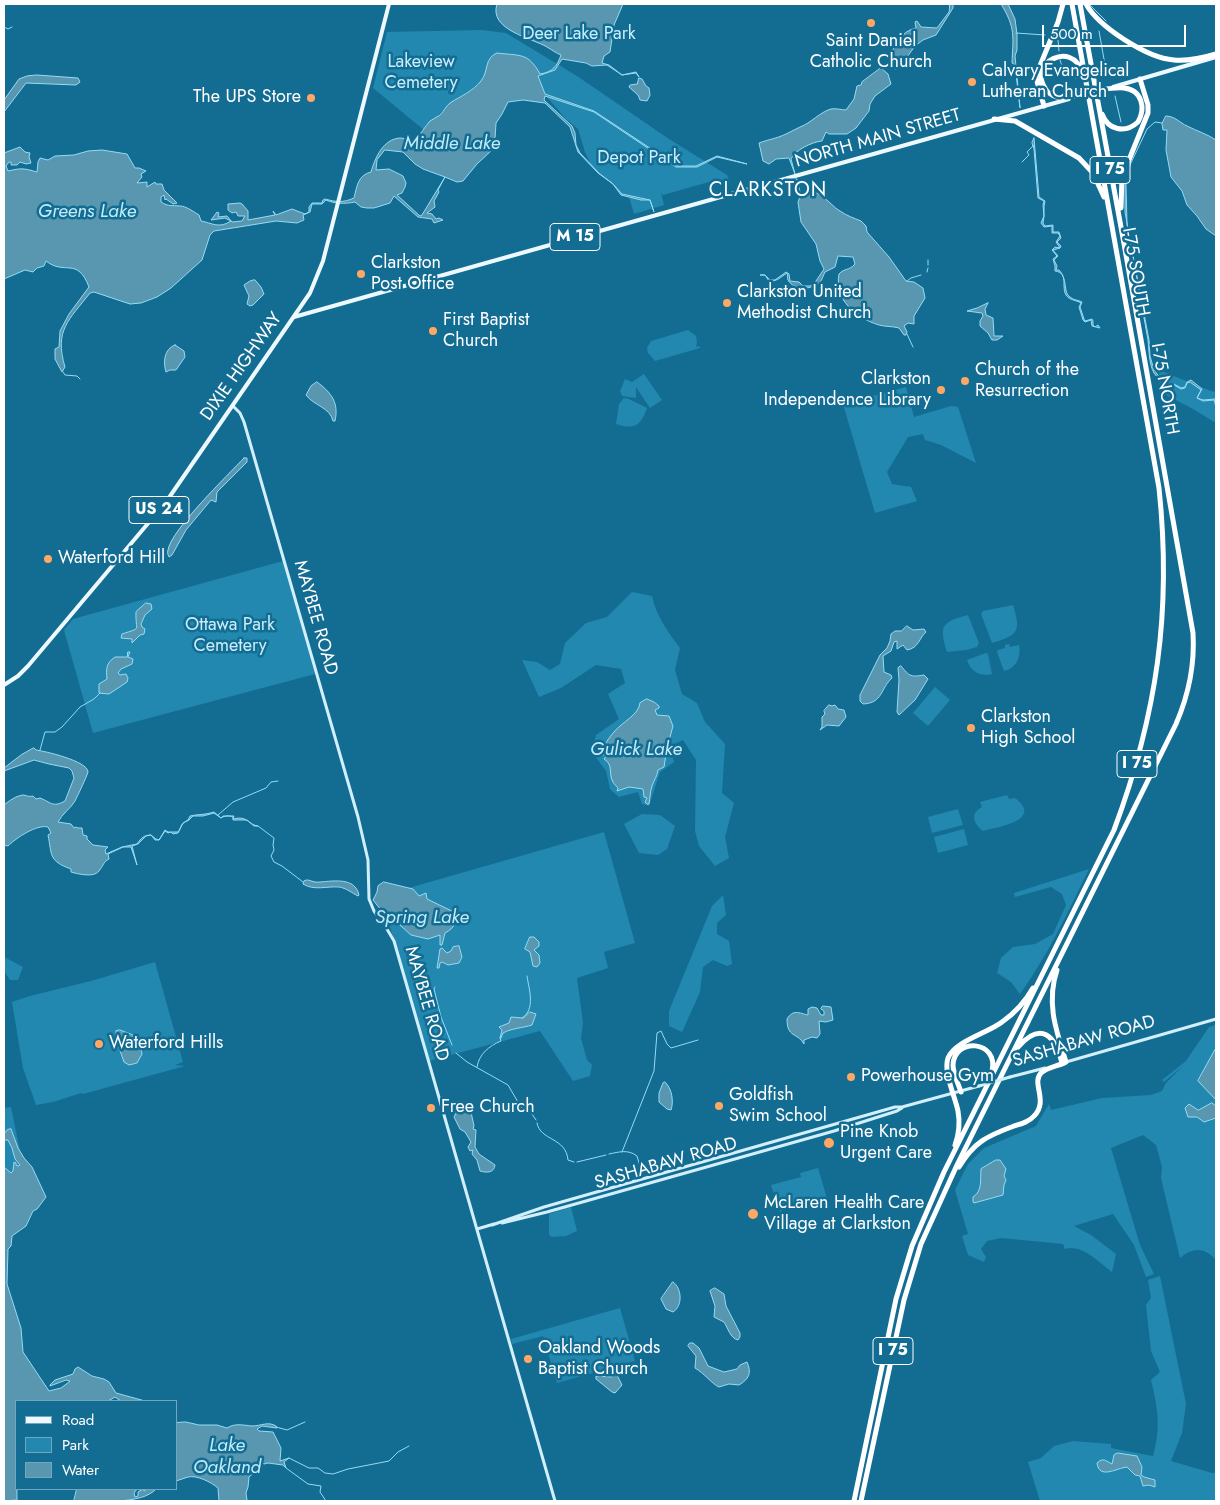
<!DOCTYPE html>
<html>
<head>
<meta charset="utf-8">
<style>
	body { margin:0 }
	#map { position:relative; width:1220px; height:1505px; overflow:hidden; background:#136d93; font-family:Jost,sans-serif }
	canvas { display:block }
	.frame { position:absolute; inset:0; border:5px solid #fff; pointer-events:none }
	.legend { position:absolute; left:15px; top:1400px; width:162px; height:90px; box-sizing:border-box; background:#136d93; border:1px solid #71a7be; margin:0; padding:6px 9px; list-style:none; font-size:15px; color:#fff }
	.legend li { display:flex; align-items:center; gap:10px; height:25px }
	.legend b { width:25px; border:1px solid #71a7be }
	.scale { position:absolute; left:1042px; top:25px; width:144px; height:22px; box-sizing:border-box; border:2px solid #fff; border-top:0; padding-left:6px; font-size:15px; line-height:18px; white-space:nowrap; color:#fff; -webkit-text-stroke:4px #136d93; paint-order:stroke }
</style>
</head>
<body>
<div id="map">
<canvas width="1220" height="1505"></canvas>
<div class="frame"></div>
<ul class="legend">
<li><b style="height:6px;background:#edf9ff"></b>Road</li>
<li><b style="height:14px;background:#2288b0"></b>Park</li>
<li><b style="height:14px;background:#5997b1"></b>Water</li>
</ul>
<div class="scale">500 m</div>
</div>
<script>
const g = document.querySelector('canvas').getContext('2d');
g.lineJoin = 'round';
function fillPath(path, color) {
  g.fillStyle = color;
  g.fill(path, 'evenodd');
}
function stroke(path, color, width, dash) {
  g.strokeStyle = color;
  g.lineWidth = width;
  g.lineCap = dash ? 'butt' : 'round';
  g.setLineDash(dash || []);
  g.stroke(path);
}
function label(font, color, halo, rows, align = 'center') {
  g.font = font + ' Jost,sans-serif';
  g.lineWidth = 5;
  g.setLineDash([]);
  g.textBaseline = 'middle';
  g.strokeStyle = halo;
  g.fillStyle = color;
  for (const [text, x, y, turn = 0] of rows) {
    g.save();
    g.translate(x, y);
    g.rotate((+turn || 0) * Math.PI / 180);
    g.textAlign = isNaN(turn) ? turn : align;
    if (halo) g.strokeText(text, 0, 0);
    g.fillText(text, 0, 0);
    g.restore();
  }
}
const green = new Path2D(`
	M482 30 506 33 577 76 669 139 727 175 730 183 718 186 716 180 663 195 661 193 664 205 634 214 629 197 622 194 613 184 591 165 585 152 578 129 566 119 546 96 500 53 494 54 489 58 487 73 481 81 469 92 450 103 424 130 373 88 387 32Z
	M688 330 696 336 697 342 696 347 699 346 700 348 655 361 648 353 647 348 651 341Z
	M1159 370 1211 391 1216 392V423L1193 409 1160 392Z
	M644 374 662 400 650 408 636 387V398L622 396 620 391 625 379 632 382Z
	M906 387 914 417 951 406 958 407 976 463 941 445 925 440 923 434 908 437 887 472 892 484 911 487 917 501 875 513 843 404Z
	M624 398 629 399 647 408C641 426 634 430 616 424L619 404Z
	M283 561 315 674 93 733 64 630 73 619Z
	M632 592 652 596C656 616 668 632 680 648L675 670 682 694 697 703 705 722 725 744 722 793 734 803 725 837 729 858 715 866 699 846 695 831 696 760 683 740 670 746 674 762 660 772 649 806 642 804 638 792 619 797 610 789 606 771 592 752 596 735 619 719 608 694 625 683 621 669 596 665 561 688 539 697 522 660 537 662 550 670 560 664 565 643 586 623 607 617Z
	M1013 605C1021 631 1019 635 992 643L981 614 983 611Z
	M968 615 979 643 977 647 966 650 947 652C939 626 941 622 968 615Z
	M1009 644 1010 647 1019 645C1021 657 1017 668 1004 671L997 652 998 650 1005 648V645Z
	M986 653 988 654 992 674C980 677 971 672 967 660Z
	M935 687 950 700 928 726 913 713Z
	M1007 795 1009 799 1015 798C1044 820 998 827 983 831 974 824 969 814 982 807L980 802Z
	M958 809 963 825 932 833 928 817Z
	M642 814 660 815 675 826 667 849 658 855 639 853 624 824Z
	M964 829 968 845 938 853 934 837Z
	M604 832 635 943 604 952 608 968 577 978 583 1023 581 1038 587 1060 592 1065 590 1076 573 1081 540 1031 429 1061 381 896Z
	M1089 869C1068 912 1048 955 1020 994L1011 982 997 973 1001 958 1013 947 1035 944 1053 934 1066 905 1062 894 1051 887 1015 897 1014 893Z
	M723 895 726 915 717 923V934L729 941 732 964 727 966 713 960 703 967 700 992 682 1032 669 1026V1011L712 906Z
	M4 957 23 967 18 980H10L4 971Z
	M155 962 183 1062 175 1065 185 1066 83 1094 81 1093 53 1102 36 1105 23 1068 12 1002 30 996 91 981Z
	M1216 1025V1260C1205 1247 1192 1247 1180 1258L1161 1178 1162 1167 1156 1145 1143 1135 1111 1148 1140 1245 1154 1274 1146 1277 1134 1245 1113 1214 1074 1226 1091 1235 1116 1254 1112 1272C1100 1263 1081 1243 1065 1249L1063 1244 1001 1238 987 1241 981 1249 986 1257 984 1262 968 1255 962 1236 968 1234 955 1190 968 1164 984 1148 1036 1126 1049 1104 1051 1110 1102 1098 1151 1095 1162 1091 1166 1083 1184 1065 1164 1082 1162 1080 1186 1061 1209 1027Z
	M11 1107 22 1161 11 1174 4 1170V1108Z
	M818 1168 828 1202 819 1205 810 1201 803 1203 787 1202 786 1207 780 1212 771 1185 801 1177 800 1173Z
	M571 1207 577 1231 566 1236 551 1237 549 1234V1214Z
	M1160 1276 1186 1404 1182 1433 1171 1461 1212 1473H1216V1500L1040 1501 1028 1462 1041 1458 1054 1446 1073 1441 1111 1444V1448L1153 1456C1161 1427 1158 1409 1151 1380L1160 1372 1151 1351 1146 1305 1151 1298 1148 1280Z
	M620 1308 635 1361 557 1383 543 1336 512 1344 511 1339Z`);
const water = new Path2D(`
	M497 4H623L614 25 610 52 604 56 602 63 609 65 622 75 636 72 639 77 636 73 622 75 607 65 592 66 586 63 562 59 555 70 538 76 545 94 594 111 677 166H696L717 156 747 164 717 157 697 167H676L594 112 545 96 544 100 572 126 575 133 576 145 580 153 599 173 613 184 622 194 650 200 654 212 650 200H641L621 195 613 184 598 173 578 152 570 127 545 103 523 100 508 102 502 114 496 123 495 139 492 150 477 164 463 181 457 182 445 177 438 190 439 192 434 201 435 207 427 213 432 214 436 219 439 218 443 220 434 223 432 219 418 217 394 196 390 203 374 208H367L361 207 355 202C345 204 335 204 326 200L322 204H312L310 212 303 215 304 220 297 223 276 221 214 231 210 235 202 260 171 288 157 297 141 303 130 304 94 292 90 293C69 320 54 330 65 367L62 372 55 359V349L59 347 60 331 69 314 89 287C77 256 65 276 46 261L44 266 37 268 33 272 25 270 4 279V153L20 147 25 152 30 153 29 157 31 163 26 164 20 162 17 165H11V162H9L6 166 8 171C21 168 23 168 37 172L38 162 40 158 48 160 55 156 74 155 88 151 102 150 127 154 135 168H139L146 171 141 174 142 177 137 183 147 182V187L155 182 156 184H162L164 190 177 203 173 204 166 199 165 200 164 195 161 197V202C169 207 171 205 180 206 186 206 194 212 199 215L201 221C212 223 219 229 231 221L225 218 211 220 217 212 219 213 218 217 227 216 232 222 242 221 245 216H238L236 212 232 213 228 210V204L240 203 242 204 248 211V220L275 215 273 211 276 215 292 209 305 214 309 212V207L312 203H322L323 200 325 199C336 202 343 203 354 198 357 186 358 175 371 172 375 158 383 139 400 138 406 138 410 141 416 140 420 134 425 127 430 121 433 119 437 117 440 115 444 111 446 106 450 103 461 96 473 91 481 81 489 71 484 58 497 53 520 56 528 52 540 74 553 72 557 66 561 55 556 53 552 50 547 47 532 38 488 30 497 4ZM385 150 403 152 415 164 423 169 445 177 422 215 420 216 397 195 402 193 405 187 406 183 403 176 389 169 376 170 377 160Z
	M950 4H953V8L936 35 923 40 915 46 899 68 895 69 891 66 889 58C895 45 901 31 916 28L915 22 917 21 921 27 937 28 949 12Z
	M1001 4H1008L1015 19 1017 34V50L1015 56 1020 108 1015 65 1012 63C1013 37 1016 28 1001 4Z
	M881 68 888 74 891 84 875 96 870 104 869 111 856 128 847 134H829L826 132 822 141C812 142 795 150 791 159L795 174 789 158 776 159 769 164 763 161 759 143C770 139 775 139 786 134 791 132 795 129 800 127 811 123 820 112 831 109 837 108 841 110 846 110L854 99 857 86 861 85 862 82Z
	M37 75 78 78 80 82 76 85 26 83 4 112V100L19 79 27 76Z
	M639 78 642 79 646 86 649 88 650 95 647 101 640 100 638 95 629 87 630 85 637 84Z
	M1166 116C1175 116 1180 123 1187 126 1197 131 1207 134 1216 140V236L1206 229 1197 216 1187 205 1182 191 1171 177 1166 150 1167 130H1163L1162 124Z
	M1034 138 1039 197 1045 201C1043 207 1045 215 1043 223L1045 226 1053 225V232H1059L1061 238 1057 242 1061 246 1060 248 1053 250 1058 256 1054 260 1057 266 1056 270H1059C1068 279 1063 293 1070 297 1073 300 1078 300 1082 302L1080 307 1084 319 1085 321 1092 319 1093 321V325L1095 327 1098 325 1100 328 1092 326 1091 320 1085 322 1083 320 1079 307 1081 303C1076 300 1069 300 1066 295 1061 287 1069 273 1055 271V266L1053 259 1057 256 1052 250 1055 247 1060 248 1056 242 1060 236 1058 233H1052V226L1044 227 1041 223 1044 216 1043 205 1044 201 1038 198 1034 149 1032 143Z
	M1130 165 1126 185 1127 224 1149 340 1150 356 1154 370 1168 388 1174 384 1181 388 1185 387 1187 382 1191 380 1202 389 1197 398 1203 400 1215 399 1216 407 1214 400 1203 401 1197 398 1201 390 1190 382 1187 383 1185 388 1181 389 1174 385 1168 389C1164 383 1158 379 1154 373 1149 364 1149 350 1148 340L1125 212V185Z
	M795 179H797L801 196C817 183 828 204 840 211 847 216 854 218 861 221L866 226 867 232 889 257 906 281 914 282 923 288 925 298 914 316V324L908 323 904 326 907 332 906 335H904L899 328C892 326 886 327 879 325 856 318 834 300 839 274 844 268 849 271 855 264L853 257 838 256 835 267 825 272C823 276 822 280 820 282 812 290 794 291 788 280 787 278 788 275 787 273 781 277 776 282 769 281L765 275H760H765L770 280H775L786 272 789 274 790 281 799 282 803 286H810L814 284 824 269 820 261 816 244 801 222 798 202 800 197Z
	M255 280 261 287 264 294 253 305 250 306 247 304 249 296 244 285 250 281Z
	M988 303 985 309 986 315 993 318 994 336H1003L997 340H992L988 333 980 326V321L983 316 982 313 967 311 977 308Z
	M175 345 184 351 185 357 176 370H170L166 372C163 362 164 349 175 345Z
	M317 382C332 393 339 403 335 421H333C330 407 314 406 306 395L311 386Z
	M244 458H247V462L217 492 216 502 211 500 186 530 172 555 169 557C168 554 167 554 168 550 171 530 228 475 244 458Z
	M146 603 151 604 152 609 145 615 141 624 142 627 145 629 144 634 140 635 132 643V639L121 638 122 634C143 627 135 632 136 612Z
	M907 626 913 630 924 629 926 632C919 638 919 648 907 650L903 645 897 649V641L894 642 891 651 883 656 884 672 891 675 892 678C880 689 883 703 863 704L860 701V695L880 655 887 648 890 641 891 634 895 631H901Z
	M128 652H130L128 657 133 659 132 664 121 669 118 673 120 675 126 674 128 678 127 682 109 694 99 693V684L107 679C106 669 106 663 115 657H127Z
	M901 666C910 677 911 677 924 675L928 679 915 700 899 715 897 712 899 680 898 668Z
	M647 699 654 702 659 706V708L655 710 657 715 669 716 673 726 667 748 664 767 658 770C657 777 654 780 652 786 650 792 650 798 649 804H647L645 802 647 798 644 797 643 789 629 787 617 791 618 788C618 788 613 783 613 782 608 774 614 765 604 759L607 755H603L601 752C603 747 610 736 614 732 622 722 639 715 640 703Z
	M829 705 832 706 835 705 838 709 844 710 846 717 839 726 827 725 820 730 822 727V717L825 714 824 711Z
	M34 748 36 750C44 751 88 761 88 772 87 776 78 795 75 801 71 808 62 814 58 822L71 824 74 828 76 827 78 828H82L83 835 87 836V839L93 845 108 847 105 850 106 854 122 847 137 844C141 838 144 835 151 835L156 839 159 840 165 830 168 832H178C183 825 179 825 188 820L190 816C198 814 206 815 214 812L221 818 223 816H234L233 819C248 815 248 825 258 826H254L247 820H233V817C229 815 224 816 221 818L214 813 203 816H193L189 820 183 823 178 833 173 834 171 832 168 833 165 831 159 840H155L151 835 146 836 138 844 132 846 137 865 131 847H123L108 854 109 859C104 861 103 866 99 871 94 878 78 874 71 872V869C48 861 52 854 48 835L51 833 48 827C37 824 16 838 8 846L4 845V805C9 801 17 795 24 795 27 796 30 797 33 796L36 799 40 798C51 802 52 808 65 801L74 778 72 771 69 768 49 764 34 760 4 771V768L21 755Z
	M308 880C312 881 316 883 320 882 334 881 355 877 359 895L358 896C352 893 346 888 339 887 327 886 314 891 303 884L304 881Z
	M384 882 413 889 419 896 426 893 427 899 456 913C456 922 455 928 445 933L442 945H440V935L428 939 411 935 392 918 385 915 373 900 377 892 378 886Z
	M530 937H534L539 942V946L534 950 539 955 540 963 537 967 533 966 530 952 525 949Z
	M459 946 462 957 459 963 448 965 442 962 440 963 439 968H437L440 949 442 948 447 953 451 951 453 947Z
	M823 1006 831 1007 833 1020 826 1022 819 1021 820 1034 817 1038 812 1037 804 1040V1044C797 1032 787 1038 787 1019 793 1009 799 1013 808 1015V1009L812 1007 817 1008 821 1015H824V1011L821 1009Z
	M530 1012 536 1014 532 1025C523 1028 512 1028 503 1033L501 1038H500L502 1030 499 1027 509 1023 511 1017 523 1018Z
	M120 1030 133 1035 131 1041 141 1048 142 1054 137 1063 129 1065 124 1062 115 1036 116 1035V1031Z
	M1216 1048V1100L1198 1081Z
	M665 1082C672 1088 674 1102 671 1110L667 1109 659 1102V1093L663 1083Z
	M1212 1103 1216 1106V1118L1204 1122 1197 1117H1188L1185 1108 1189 1104 1198 1110Z
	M467 1111 471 1112 474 1126 473 1129 476 1130 475 1147 479 1154 495 1165C494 1173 487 1173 480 1171L477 1160 472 1154 473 1150 470 1151 468 1147 471 1142 465 1132 460 1129 454 1117 456 1113Z
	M11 1129 18 1148 24 1158 32 1167 46 1197 37 1209 33 1211 26 1226 12 1236 11 1246 8 1249 7 1284 21 1328 23 1352 49 1391 61 1388 69 1382 70 1381 66 1380 50 1386V1385L55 1380 73 1374 75 1369 78 1367 92 1376 104 1379 109 1382 116 1393 145 1401H121L115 1397 108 1401H16L17 1500 4 1501V1167L11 1173 13 1171 14 1162 16 1163V1165L18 1166 20 1165 15 1159 12 1148 8 1140H4V1134L7 1130Z
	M996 1160H1000L1006 1169 1004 1176 1006 1180 1004 1185 1003 1195 974 1203 973 1202V1197C983 1191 980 1178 981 1169Z
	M673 1282C682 1288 683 1306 673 1312L666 1309 661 1299Z
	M715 1288 724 1294 726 1306 740 1333V1337L738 1340C730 1338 728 1328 724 1322L714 1317 715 1306 710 1291Z
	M690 1343H693L699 1348 708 1366 724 1372 737 1369 740 1365 747 1362C752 1373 749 1379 739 1385L729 1384 719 1387C712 1384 704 1373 695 1368L696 1356 688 1346Z
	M616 1373 622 1385 615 1393 612 1392 596 1379V1376L612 1377Z
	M186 1422 199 1425H217L227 1428C235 1423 242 1425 252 1426 261 1426 268 1421 276 1426L277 1428 262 1426 257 1429 259 1431 273 1432 281 1448 280 1461 289 1458 284 1462 286 1468 283 1465 268 1463 264 1464 261 1462 258 1469 249 1477 248 1487 246 1493 247 1500 243 1501H219L218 1488C211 1482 197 1475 188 1477 184 1478 180 1480 176 1481V1423Z
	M1118 1453 1137 1456 1142 1467 1141 1475 1144 1477 1155 1480V1487L1149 1485 1143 1486 1140 1476 1135 1475 1127 1467C1117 1468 1099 1480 1097 1463 1103 1457 1106 1461 1112 1464L1114 1455Z
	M77 1489H137L134 1493 135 1497 138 1496V1492L143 1489 144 1491 147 1489H156C142 1505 97 1501 74 1501Z`);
const stream = new Path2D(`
	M1089 4 1106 21
	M4 27 8 29 12 27
	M1099 31 1105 65 1103 72
	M1016 33 1045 35
	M1055 38 1058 40 1059 51
	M1060 60C1061 68 1070 73 1075 78L1078 77
	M1098 73 1104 72 1111 77
	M1115 96 1121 122
	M1022 162 1029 155 1027 152 1034 145
	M1130 165 1147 129 1155 122 1162 123
	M928 260V265
	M927 272 928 268
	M907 281 911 278 921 275
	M907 334 913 347
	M63 372 65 375 77 376 80 379
	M40 750 45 732H55L62 727 80 707 94 699 100 693
	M218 815 233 802 266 788 271 782 278 781
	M258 826 274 838 273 845 274 850 271 856 274 862 282 866 303 882
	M435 987 434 989 441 1017 452 1045
	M522 1018C536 1009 529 990 527 976
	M456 1053 467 1062 508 1085 522 1109 532 1114 536 1120
	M477 1067C479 1054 489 1046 501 1041L500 1038
	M537 1123C540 1141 566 1137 568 1160L574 1162
	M622 1152 654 1071 657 1033 661 1031 667 1044 671 1048 698 1040
	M609 1154C619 1152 628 1149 637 1156L642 1174
	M577 1162 606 1155
	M276 1427 287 1430 305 1422
	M289 1458 309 1468H318L325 1473 333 1474 348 1469 389 1461 398 1452 409 1446
	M286 1468 308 1484 321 1486 320 1492 326 1501`);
const secondary = new Path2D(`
	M233 406 240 413 244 422 358 817 368 860 369 899 374 911 384 924 394 941 555 1501
	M1066 1062 1216 1019
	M1010 1077 1045 1068
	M502 1223 547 1212 834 1131 897 1111 902 1108
	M492 1225 544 1207 895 1107H902L979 1086
	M477 1229 494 1224`);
const primary = new Path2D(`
	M1113 87 1216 57
	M294 317 1069 99
	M4 685 18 676 28 666 166 502 310 293 323 261 389 4`);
const motorway = new Path2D(`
	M1086 4C1099 27 1147 58 1174 60 1189 61 1203 58 1216 54
	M1081 95C1074 96 1065 98 1057 97 1052 96 1047 92 1045 88 1028 63 1072 40 1082 72
	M1044 106 1036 78 1037 73 1058 22 1063 4
	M1102 114C1108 130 1125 134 1138 122 1146 108 1142 90 1124 88 1117 87 1110 89 1103 89
	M994 119 1015 121 1079 158 1093 173 1104 197
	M1121 208 1122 177 1148 113V105L1140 79
	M1018 1047C1041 1021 1055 1035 1062 1063
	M961 1092C958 1083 953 1073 953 1065 954 1037 999 1040 992 1071
	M955 1145C959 1134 960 1122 958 1111 955 1096 943 1072 948 1058 955 1041 988 1033 1002 1022 1015 1013 1025 1002 1033 988
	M959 1167C974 1142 987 1136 1014 1126 1021 1124 1029 1122 1034 1116 1049 1101 1031 1083 1041 1073 1047 1067 1059 1066 1066 1062 1056 1030 1046 1003 1057 970
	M854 1501 896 1299 912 1246 944 1172 1114 830C1157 715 1172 611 1159 488L1072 4
	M861 1501 904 1300 921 1244 957 1165 1176 724C1189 694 1195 666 1193 633L1123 238 1080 4`);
const secondaryBridge = new Path2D(`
	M979 1086 1010 1077`);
const primaryBridge = new Path2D(`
	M1081 95 1103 89`);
const markers = [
	[871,23,5,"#ffa863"],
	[972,82,5,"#ffa863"],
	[311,98,5,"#ffa863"],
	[361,274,5,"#ffa863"],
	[727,303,5,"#ffa863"],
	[433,331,5,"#ffa863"],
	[965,381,5,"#ffa863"],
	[941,390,5,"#ffa863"],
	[48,559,5,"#ffa863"],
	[971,728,5,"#ffa863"],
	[99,1044,5,"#ffa863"],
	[851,1077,5,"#ffa863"],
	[719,1106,5,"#ffa863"],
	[431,1108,5,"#ffa863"],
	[829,1143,6,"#ffa863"],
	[753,1214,6,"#ffa863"],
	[528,1359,5,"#ffa863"]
];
const shields = [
	[1110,170,40],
	[575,237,50],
	[159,510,60],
	[1137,764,40],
	[893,1351,40]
];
const shieldNames = [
	["I 75",1110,170],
	["M 15",575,237],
	["US 24",159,510],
	["I 75",1137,764],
	["I 75",893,1351]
];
const parkNames = [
	["Deer Lake Park",579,35],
	["Lakeview",421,63],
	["Cemetery",421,84],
	["Depot Park",639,159],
	["Ottawa Park",230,626],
	["Cemetery",230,647]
];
const poiNames = [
	["Saint Daniel",871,42,"center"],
	["Catholic Church",871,63,"center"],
	["Calvary Evangelical",982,72],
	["Lutheran Church",982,93],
	["The UPS Store",301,98,"right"],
	["Clarkston",371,264],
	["Post Office",371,285],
	["Clarkston United",737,293],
	["Methodist Church",737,314],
	["First Baptist",443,321],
	["Church",443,342],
	["Church of the",975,371],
	["Resurrection",975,392],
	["Clarkston",931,380,"right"],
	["Independence Library",931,401,"right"],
	["Waterford Hill",58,559],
	["Clarkston",981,718],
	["High School",981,739],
	["Waterford Hills",109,1044],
	["Powerhouse Gym",861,1077],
	["Goldfish",729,1096],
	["Swim School",729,1117],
	["Free Church",441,1108],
	["Pine Knob",840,1133],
	["Urgent Care",840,1154],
	["McLaren Health Care",764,1204],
	["Village at Clarkston",764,1225],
	["Oakland Woods",538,1349],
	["Baptist Church",538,1370]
];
const streetNames = [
	["NORTH MAIN STREET",878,139,-16],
	["I-75 SOUTH",1135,272,80],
	["DIXIE HIGHWAY",242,367,-55],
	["I-75 NORTH",1164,389,80],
	["MAYBEE ROAD",315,618,74],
	["MAYBEE ROAD",426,1004,74],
	["SASHABAW ROAD",1084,1042,-16],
	["SASHABAW ROAD",666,1164,-16]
];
const waterNames = [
	["Middle Lake",452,144],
	["Greens Lake",87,212],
	["Gulick Lake",636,750],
	["Spring Lake",422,918],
	["Lake",227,1446],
	["Oakland",227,1468]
];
const quarterNames = [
	["CLARKSTON",768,191]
];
fillPath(green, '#2288b0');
fillPath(water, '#5997b1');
stroke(water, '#94dbf5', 1);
stroke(stream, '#94dbf5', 1);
stroke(secondary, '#d1effc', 3);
stroke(primary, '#edf9ff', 4);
stroke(motorway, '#fff', 5);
stroke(secondaryBridge, '#d1effc', 3);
stroke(primaryBridge, '#edf9ff', 4);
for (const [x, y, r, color] of markers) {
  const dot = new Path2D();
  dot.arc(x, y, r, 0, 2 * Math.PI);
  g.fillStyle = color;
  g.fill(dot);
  stroke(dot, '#136d93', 2);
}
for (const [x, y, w] of shields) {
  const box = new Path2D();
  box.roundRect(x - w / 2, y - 13.5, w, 27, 4);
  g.fillStyle = '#136d93';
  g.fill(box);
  stroke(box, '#fff', 1);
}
label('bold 16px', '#fff', null, shieldNames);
label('18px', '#c9eefd', '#136d93', parkNames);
label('18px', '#fff', '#136d93', poiNames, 'left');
label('18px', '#fff', '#136d93', streetNames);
label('italic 19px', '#c2ebfa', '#136d93', waterNames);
g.letterSpacing = '1px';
label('20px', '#fff', '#136d93', quarterNames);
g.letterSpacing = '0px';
</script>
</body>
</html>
